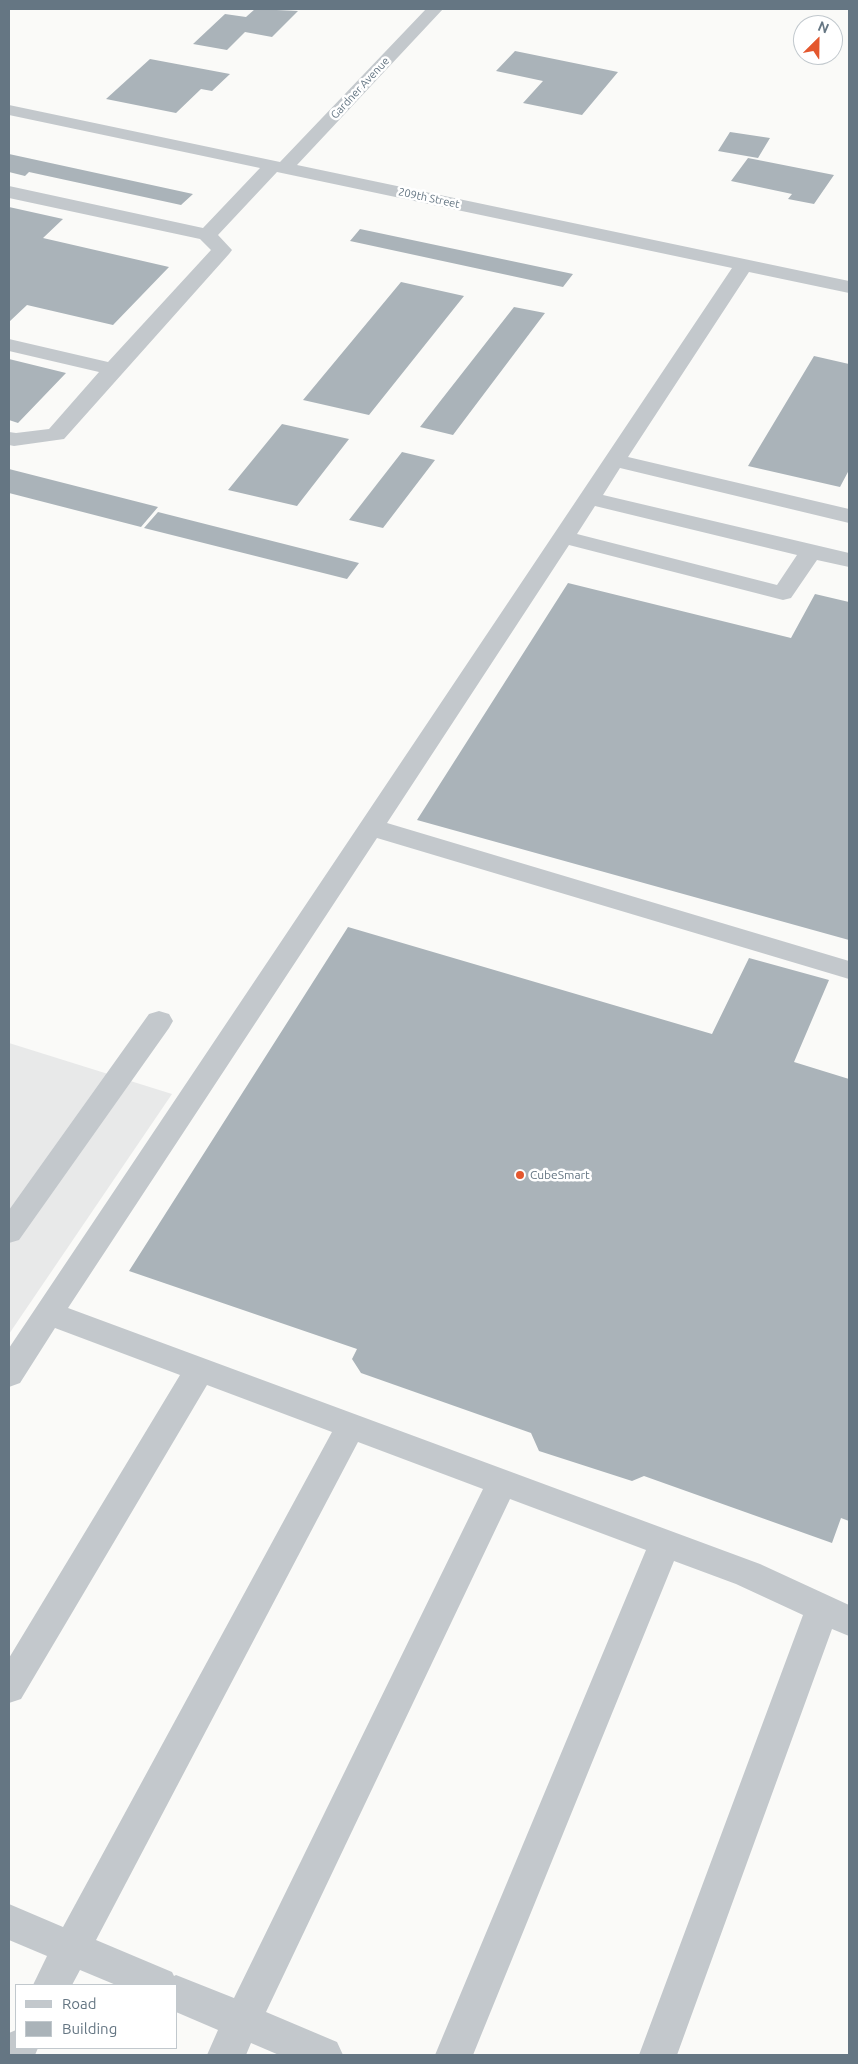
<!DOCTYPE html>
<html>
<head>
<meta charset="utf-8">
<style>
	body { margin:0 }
	#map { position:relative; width:858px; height:2064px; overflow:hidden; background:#fafaf8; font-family:Ubuntu,sans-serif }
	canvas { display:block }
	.frame { position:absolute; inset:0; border:10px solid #657683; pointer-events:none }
	.legend { position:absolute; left:15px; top:1984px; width:162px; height:65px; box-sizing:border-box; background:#fff; border:1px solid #c1c8cd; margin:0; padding:6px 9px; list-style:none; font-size:15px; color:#657683 }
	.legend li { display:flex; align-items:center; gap:10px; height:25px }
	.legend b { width:25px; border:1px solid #c1c8cd }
	.north { position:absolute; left:793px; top:15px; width:50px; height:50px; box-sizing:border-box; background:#fff; border:1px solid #c1c8cd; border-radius:50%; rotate:23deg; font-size:14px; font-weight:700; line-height:20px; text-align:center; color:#657683 }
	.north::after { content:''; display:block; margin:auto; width:18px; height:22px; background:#e4572e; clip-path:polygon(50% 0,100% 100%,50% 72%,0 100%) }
</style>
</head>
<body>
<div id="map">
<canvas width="858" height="2064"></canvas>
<div class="frame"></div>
<ul class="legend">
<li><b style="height:6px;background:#c3c8cc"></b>Road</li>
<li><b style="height:14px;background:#aab3b9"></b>Building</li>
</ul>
<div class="north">N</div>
</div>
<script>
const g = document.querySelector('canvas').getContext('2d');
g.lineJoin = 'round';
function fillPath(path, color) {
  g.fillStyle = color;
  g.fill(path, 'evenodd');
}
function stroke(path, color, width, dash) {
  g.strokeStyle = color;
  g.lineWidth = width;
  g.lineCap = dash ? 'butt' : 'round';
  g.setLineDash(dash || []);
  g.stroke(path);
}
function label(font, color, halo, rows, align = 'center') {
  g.font = font + ' Ubuntu,sans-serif';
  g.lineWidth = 5;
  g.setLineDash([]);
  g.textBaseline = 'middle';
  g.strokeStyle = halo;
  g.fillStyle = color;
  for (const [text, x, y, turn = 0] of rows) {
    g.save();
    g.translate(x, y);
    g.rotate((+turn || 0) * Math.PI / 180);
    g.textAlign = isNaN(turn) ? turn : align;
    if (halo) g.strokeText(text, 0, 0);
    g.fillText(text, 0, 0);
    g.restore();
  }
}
const built = new Path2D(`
	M9 1043 172 1094 9 1334Z`);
const building = new Path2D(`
	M255 9 298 11 272 37 245 32 227 50 193 44 225 14 246 17Z
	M515 51 618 72 582 115 523 103 543 81 496 71Z
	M150 59 230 74 212 91 201 89 176 113 106 99Z
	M730 132 770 138 758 158 718 151Z
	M9 154 193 194 181 205 29 172 25 176 9 172Z
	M748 158 834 175 814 204 788 199 792 194 731 181Z
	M9 207 63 219 43 238 169 267 113 325 27 305 9 322Z
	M360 229 573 274 563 287 350 241Z
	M401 282 464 296 369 415 303 400Z
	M514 307 545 313 453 435 420 427Z
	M814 356 849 364V470L840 487 748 466Z
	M9 359 66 373 18 423 9 420Z
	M282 424 349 439 297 506 228 490Z
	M402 452 435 460 383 528 349 520Z
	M9 469 158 507 141 527 9 493Z
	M158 512 359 563 347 579 144 528Z
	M568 583 791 638 815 594 849 602V940L417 820Z
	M348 927 712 1034 749 958 829 980 794 1062 849 1079V1521L841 1518 832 1543 644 1476 632 1481 539 1451 531 1433 361 1373 352 1359 357 1349 129 1271Z`);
const minor = new Path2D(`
	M426 9H443L297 165 849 281V293L749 272 628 457 849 509V523L620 468 603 495 849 553V567L817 560 791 598 783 600 569 545 387 823 849 961V979L377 838 68 1308 760 1564 849 1605V1636L832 1629 677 2055H639L803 1615 736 1584 674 1561 473 2055H435L646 1550 510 1499 266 2012 337 2042 343 2055H279L251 2043 246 2055H207L218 2030 176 2012V1985H116L80 1970 72 1985H33L47 1956 9 1940V1904L63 1927 332 1432 207 1385 21 1699 9 1703V1658L180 1375 55 1328 20 1383 9 1387V1348L732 268 277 172 218 235 232 250 229 254 64 439 14 446 9 445V432L16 433 49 429 99 372 9 351V339L108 362 211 250 200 239 9 198V186L203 228 260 168 9 115V105L280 162ZM595 506 797 555 777 585 577 534ZM358 1442 483 1489 234 1998 176 1975 174 1976 172 1972 96 1940Z
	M159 1011 169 1014 173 1021 169 1028 19 1240 9 1243V1210L149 1014Z
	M16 2030V2048H38L35 2055H9V2033Z`);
const markers = [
	[520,1175,5,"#e4572e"]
];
const farStreetnames = [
	["Gardner Avenue",360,88,-47],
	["209th Street",429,198,12]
];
const poiNames = [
	["CubeSmart",530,1175]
];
fillPath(built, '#e8e9e9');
fillPath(building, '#aab3b9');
fillPath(minor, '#c3c8cc');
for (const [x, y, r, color] of markers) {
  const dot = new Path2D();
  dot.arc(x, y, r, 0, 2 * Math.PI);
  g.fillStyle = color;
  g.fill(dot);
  stroke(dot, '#fff', 2);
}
label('11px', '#657683', '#fff', farStreetnames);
label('12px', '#657683', '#fff', poiNames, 'left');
</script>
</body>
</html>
